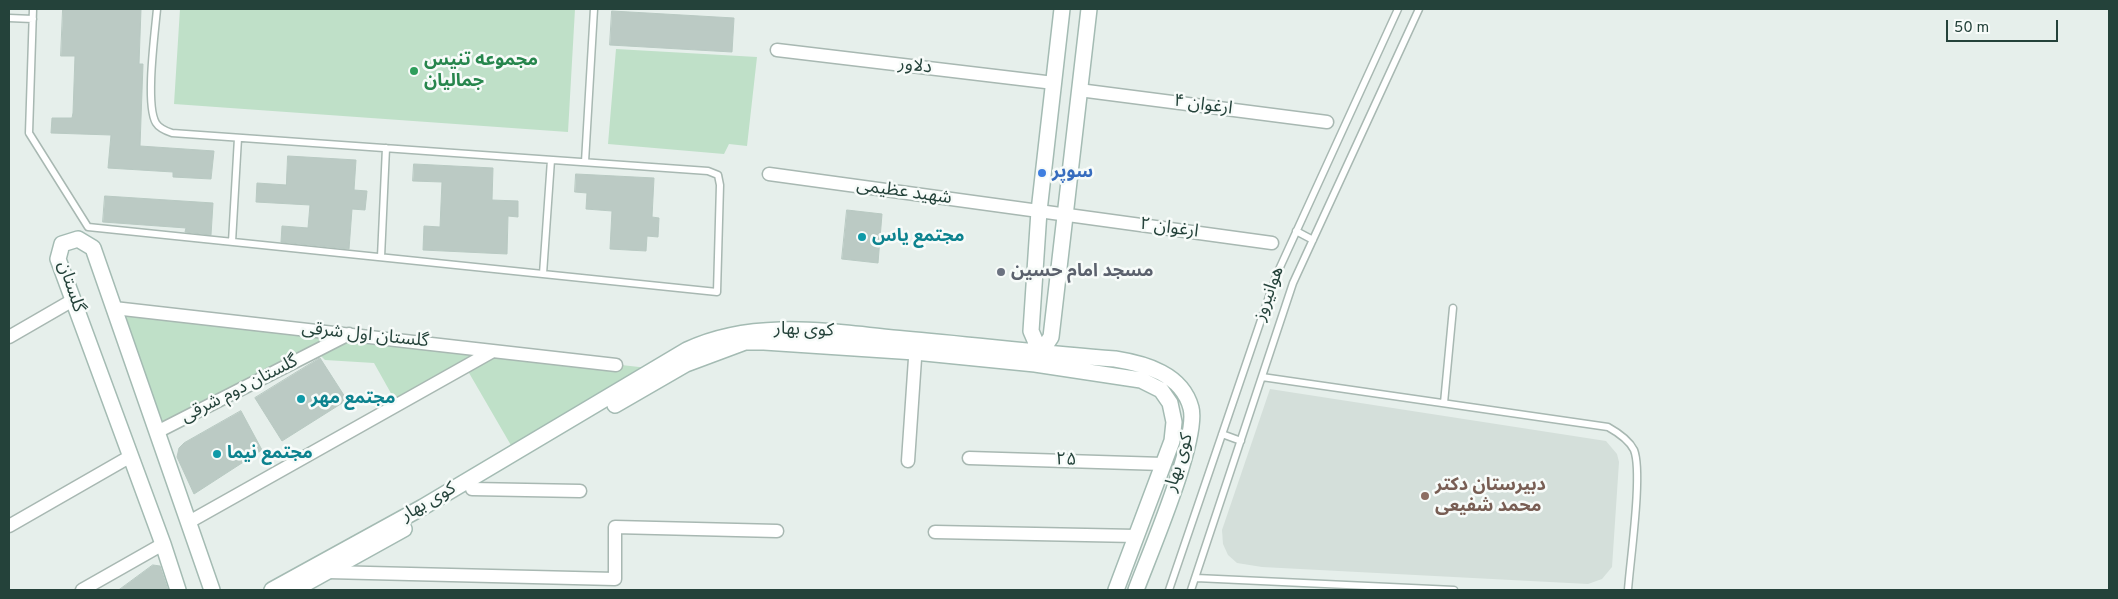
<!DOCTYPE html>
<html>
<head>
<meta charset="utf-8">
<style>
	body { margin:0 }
	#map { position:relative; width:2118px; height:599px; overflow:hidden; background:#e6efeb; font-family:Overpass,sans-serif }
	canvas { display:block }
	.frame { position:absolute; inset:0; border:10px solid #24423a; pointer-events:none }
	.scale { position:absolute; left:1946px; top:20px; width:112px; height:22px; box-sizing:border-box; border:2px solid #24423a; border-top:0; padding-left:6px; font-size:15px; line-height:18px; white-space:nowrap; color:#24423a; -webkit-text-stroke:4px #f7fbf9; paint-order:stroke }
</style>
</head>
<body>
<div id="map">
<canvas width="2118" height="599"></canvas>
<div class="frame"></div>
<div class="scale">50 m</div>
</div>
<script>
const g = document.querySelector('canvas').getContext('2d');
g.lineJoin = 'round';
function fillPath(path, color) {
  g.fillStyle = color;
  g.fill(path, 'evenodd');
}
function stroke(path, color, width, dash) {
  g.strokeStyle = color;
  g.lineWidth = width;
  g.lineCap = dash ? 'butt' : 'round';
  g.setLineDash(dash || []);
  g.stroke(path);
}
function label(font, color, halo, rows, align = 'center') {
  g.font = font + ' Overpass,"Noto Sans Arabic",sans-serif';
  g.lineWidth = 5;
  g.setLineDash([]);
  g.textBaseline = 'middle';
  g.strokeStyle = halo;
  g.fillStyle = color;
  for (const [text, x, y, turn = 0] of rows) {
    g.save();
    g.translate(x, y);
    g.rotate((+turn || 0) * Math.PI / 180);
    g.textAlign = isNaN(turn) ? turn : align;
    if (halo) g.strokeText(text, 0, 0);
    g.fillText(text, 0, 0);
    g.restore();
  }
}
const built = new Path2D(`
	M1270 389 1606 441 1617 454 1619 462 1612 567 1602 579 1588 584 1262 567 1237 563 1228 555 1223 544 1222 530Z`);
const green = new Path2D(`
	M180 9H575L568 132 174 104Z
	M616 49 757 57 747 146 729 144 724 154 608 144Z
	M114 308 648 368 512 447 465 366 397 404 374 363 325 360 319 354 157 432Z`);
const building = new Path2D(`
	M63 9H141L139 64H143L140 146 214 151 211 179 173 177V172L108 168 111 135 51 133 52 118H72L73 113 75 56H61Z
	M612 11 734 18 732 52 610 45Z
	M288 156 356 160 354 190 367 191 365 210 352 209 349 249 281 242 282 226 308 228 310 205 256 202 257 183 286 185Z
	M414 164 493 168 492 200 518 201V217L508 216 507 254 423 250 424 226 440 227 442 182 413 181Z
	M576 174 654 178 652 217 659 218 658 237 647 236 646 251 610 249 612 211 586 209 587 193 575 192Z
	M105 196 213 203 211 235 185 232 186 228 103 222Z
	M847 210 882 214 878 263 842 259Z
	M320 358 347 400 282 441 255 398Z
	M241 411 262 450 194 494 177 457 179 448 184 443Z
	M153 565 160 566 168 590H119Z`);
const lane = new Path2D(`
	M33 9 29 133 88 227 717 292 720 185 718 175 708 171 172 133C166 131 159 128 156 123 145 105 155 32 157 9
	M9 18 33 19
	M585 162 594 9
	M1296 231 1313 240
	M232 242 238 138
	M381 257 386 148
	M543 274 551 160
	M1262 377 1608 427C1617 432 1629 440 1634 450 1643 473 1630 561 1628 590
	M1444 403 1453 308
	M1222 434 1241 441
	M1196 578 1454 590
	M1169 590 1276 276 1398 9
	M1191 590 1293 283 1419 9`);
const street = new Path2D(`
	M777 50 1054 83
	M1079 90 1327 122
	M769 174 1272 243
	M114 308 616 365
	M9 337 73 300
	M157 432 349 334
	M969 458 1163 464
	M908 461 916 344
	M472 489 580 491
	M189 522 493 351
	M9 526 131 456
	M935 532 1136 536
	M326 569 328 572 615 579V527L777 531
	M82 590 163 544`);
const secondary = new Path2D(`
	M1040 352 1031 331 1039 211 1062 9
	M1037 358 1051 337 1089 9
	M615 405 686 364 745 342H764L915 352 1035 364 1141 380 1161 390 1170 403 1174 422 1172 441 1116 590
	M178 590 163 544 58 259 62 244 78 239 93 248 212 590
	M272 590 423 507 687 350C755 318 832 332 904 339 974 345 1045 354 1115 359 1146 364 1182 374 1191 408 1199 439 1149 555 1136 590
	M294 590 404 529`);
const markers = [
	[414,71,5,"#2e9e5b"],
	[1042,173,5,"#3f7fe0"],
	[862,237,5,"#0f9aa8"],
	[1001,272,5,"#6b7280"],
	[301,399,5,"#0f9aa8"],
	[217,454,5,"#0f9aa8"],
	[1425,496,5,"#8d6e63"]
];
const leisureNames = [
	["مجموعه تنیس",424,61],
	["جمالیان",424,82]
];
const streetNames = [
	["دلاور",915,67,7],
	["ارغوان ۴",1203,106,8],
	["شهید عظیمی",904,193,8],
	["ارغوان ۲",1169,229,8],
	["گلستان",70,287,72],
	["هوانیروز",1270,294,-70],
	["کوی بهار",804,331,2],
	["گلستان اول شرقی",365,336,6],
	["گلستان دوم شرقی",240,390,-27],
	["۲۵",1066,461,2],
	["کوی بهار",1180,463,-73],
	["کوی بهار",429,503,-30]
];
const shopNames = [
	["سوپر",1052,173]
];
const cultureNames = [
	["مجتمع یاس",872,237],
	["مجتمع مهر",311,399],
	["مجتمع نیما",227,454]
];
const worshipNames = [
	["مسجد امام حسین",1011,272]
];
const educationNames = [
	["دبیرستان دکتر",1435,486],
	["محمد شفیعی",1435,507]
];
fillPath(built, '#d4dfda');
fillPath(green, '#bfe0c8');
fillPath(building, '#bbcac4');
stroke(building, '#b8c9c2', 1);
stroke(lane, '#a8b8b2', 9);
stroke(street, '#a8b8b2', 15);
stroke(secondary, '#a4bbb3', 18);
stroke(lane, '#fff', 6);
stroke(street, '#fff', 12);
stroke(secondary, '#fff', 15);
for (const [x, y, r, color] of markers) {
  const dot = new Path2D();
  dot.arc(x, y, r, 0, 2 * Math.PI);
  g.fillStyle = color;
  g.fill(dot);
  stroke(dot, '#f7fbf9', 2);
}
label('bold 18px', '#27864d', '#f7fbf9', leisureNames, 'left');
label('18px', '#24423a', '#f7fbf9', streetNames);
label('bold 18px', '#366cbe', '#f7fbf9', shopNames, 'left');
label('bold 18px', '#0d838f', '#f7fbf9', cultureNames, 'left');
label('bold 18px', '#5b616d', '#f7fbf9', worshipNames, 'left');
label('bold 18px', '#785e54', '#f7fbf9', educationNames, 'left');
</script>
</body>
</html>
